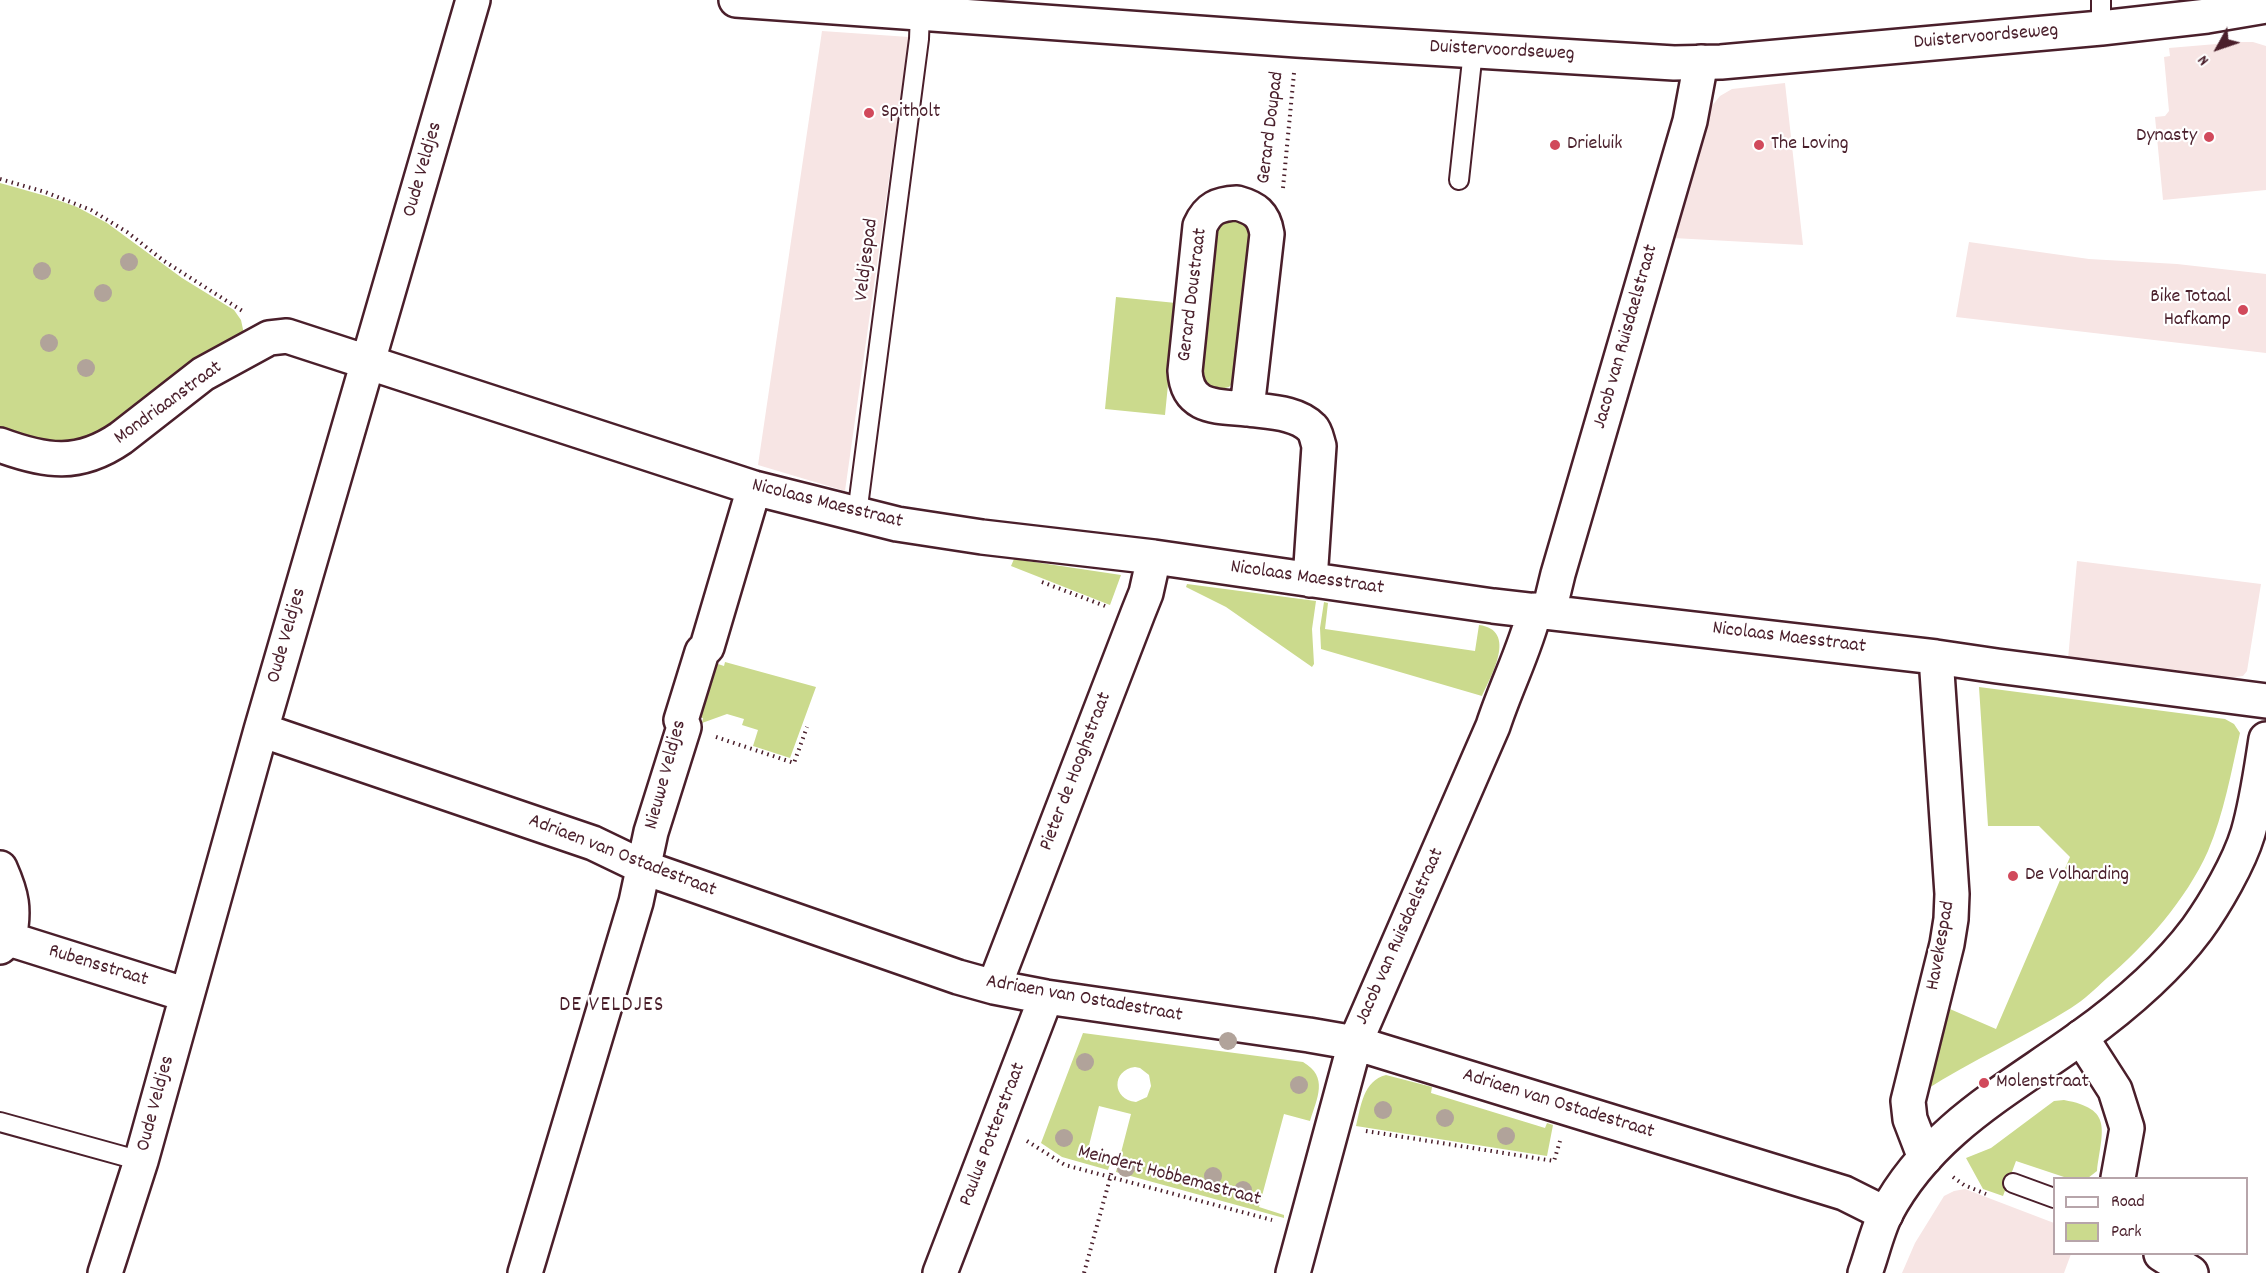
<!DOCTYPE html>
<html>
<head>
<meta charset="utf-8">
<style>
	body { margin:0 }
	#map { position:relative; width:2266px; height:1273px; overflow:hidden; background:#fff; font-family:Dekko,sans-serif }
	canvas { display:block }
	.legend { position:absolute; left:2053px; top:1177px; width:195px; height:78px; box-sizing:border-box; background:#fff; border:2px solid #b7a5aa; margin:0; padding:8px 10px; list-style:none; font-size:18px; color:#4a1f2b }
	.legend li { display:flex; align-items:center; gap:12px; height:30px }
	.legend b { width:30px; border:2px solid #b7a5aa }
	.north { position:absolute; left:2188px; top:18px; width:60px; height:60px; -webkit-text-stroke:4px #fff; paint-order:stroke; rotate:230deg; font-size:16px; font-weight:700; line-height:24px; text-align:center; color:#4a1f2b }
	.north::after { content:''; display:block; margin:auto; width:21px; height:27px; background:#4a1f2b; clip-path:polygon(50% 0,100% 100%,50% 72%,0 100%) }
</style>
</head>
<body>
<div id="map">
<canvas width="2266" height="1273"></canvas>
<ul class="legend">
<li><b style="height:8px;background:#fff"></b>Road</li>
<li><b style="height:16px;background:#cbda8d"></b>Park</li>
</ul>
<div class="north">N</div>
</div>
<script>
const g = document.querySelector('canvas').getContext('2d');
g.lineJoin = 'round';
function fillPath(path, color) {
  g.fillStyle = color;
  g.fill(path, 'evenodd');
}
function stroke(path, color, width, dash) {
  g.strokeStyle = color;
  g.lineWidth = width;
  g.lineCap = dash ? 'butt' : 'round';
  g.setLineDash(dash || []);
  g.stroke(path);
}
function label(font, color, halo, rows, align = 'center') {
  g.font = font + ' Dekko,sans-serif';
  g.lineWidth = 4.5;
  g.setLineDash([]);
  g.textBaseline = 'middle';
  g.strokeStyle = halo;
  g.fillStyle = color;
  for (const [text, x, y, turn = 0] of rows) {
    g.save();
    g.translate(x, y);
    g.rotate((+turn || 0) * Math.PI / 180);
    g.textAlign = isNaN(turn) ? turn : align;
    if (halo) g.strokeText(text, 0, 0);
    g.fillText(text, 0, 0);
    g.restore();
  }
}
const built = new Path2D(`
	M822 31 909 37 845 491 758 465Z
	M2240 42H2253L2266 46V190L2163 200 2155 117 2165 116 2169 111 2164 57 2170 56 2169 48Z
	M1785 83 1803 245 1673 238 1711 107 1720 96 1732 89Z
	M1969 242 2089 259 2177 264 2266 274V353L1956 317Z
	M2077 561 2261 584 2247 671 2243 676 2228 678 2068 659Z
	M1965 1189 2054 1223V1254H2071L2064 1273H1902L1915 1243 1944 1196 1954 1191Z`);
const green = new Path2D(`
	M0 183 46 196 77 207 107 223 182 278 234 310 241 320 244 334 125 422 75 446 0 434Z
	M1228 216 1246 221 1251 233 1233 383 1229 387 1217 390 1206 385 1200 373 1215 229Z
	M1116 297 1176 303 1165 415 1105 409Z
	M1014 559 1121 575 1110 605 1011 566Z
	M1187 584 1316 601 1312 629 1314 664 1312 667 1226 607 1186 587Z
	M1324 602 1328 603 1325 629 1475 651 1479 625C1518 630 1491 676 1482 696L1321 649 1320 628Z
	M712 662 724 666 725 662 816 687 790 758 753 746 758 730 742 725 744 719 727 714 702 723 703 718 696 716Z
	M1979 687 2225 719 2234 724 2240 733C2231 773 2224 813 2208 851 2186 900 2146 945 2106 979 2095 989 2084 1000 2071 1008 2023 1038 1972 1060 1924 1091L1943 1006 1996 1029 2070 857 2039 826H1988Z
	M1083 1033 1303 1062C1329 1077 1317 1098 1310 1121L1284 1114 1259 1207 1284 1215V1218L1116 1172 1131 1114 1099 1106 1086 1157 1110 1164 1108 1170 1062 1157 1041 1143ZM1135 1067 1140 1068 1149 1075 1151 1086 1147 1097 1136 1102C1112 1100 1111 1070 1135 1067Z
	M1386 1075 1432 1087 1431 1093 1545 1128 1547 1123 1553 1125 1547 1156 1356 1126C1361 1106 1363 1081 1386 1075Z
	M2064 1100C2114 1109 2102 1130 2097 1171L2088 1178H2067L2016 1161 2003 1196 1983 1189 1966 1158 1991 1148 2054 1101Z`);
const path = new Path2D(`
	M0 179 45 192 91 210 127 232 164 261 244 312
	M1283 188 1294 73
	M1042 582 1105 606
	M716 737 794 763 807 727
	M1366 1131 1554 1161 1560 1141
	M1027 1141 1065 1165 1272 1220
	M1953 1177 1964 1185 1986 1194
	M1084 1273 1112 1171`);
const service = new Path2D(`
	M2101 28V0
	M1459 180 1473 51
	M857 514 919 39 920 12
	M0 1122 141 1161
	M2013 1183 2054 1198`);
const minor = new Path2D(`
	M1237 203C1255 208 1264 214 1267 234L1247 409C1217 406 1187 409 1185 371L1200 226C1208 208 1218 204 1237 203Z
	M1247 409C1268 412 1297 412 1312 428 1316 432 1317 440 1319 446L1310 580
	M0 445C46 462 79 467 121 438L203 374 269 338 287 336 754 488 897 524 982 537 1154 557 1493 606 1936 657 1997 666 2266 701
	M1549 611 1558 574 1690 121 1701 62
	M261 730 593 843 645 868 958 977 994 987 1046 997 1309 1035 1355 1043 1844 1193 1886 1214
	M0 868C12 895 15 909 9 939
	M0 947 9 939 187 995
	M994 987 1138 613 1146 593 1154 557
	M2081 1037 2115 1090 2127 1128 2118 1178
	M1925 1158 1910 1119 1908 1101 1947 944 1951 919 1952 894 1936 657
	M2161 1254 2191 1273
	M105 1273 141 1161 261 730 473 0
	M525 1273 636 902 651 832 684 727 681 720 702 652 707 647 754 488
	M940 1273 1046 997
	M1293 1273 1355 1043 1493 726C1506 686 1525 650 1535 610`);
const tertiary = new Path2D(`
	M736 0 1297 40 1674 63 1721 62 2101 28 2207 16 2266 6`);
const secondary = new Path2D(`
	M1865 1273C1872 1254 1877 1231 1886 1213 1930 1130 2008 1090 2080 1038 2123 1007 2165 972 2197 929 2215 904 2239 863 2248 833 2257 802 2261 771 2266 739`);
const trees = [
	[129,262],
	[42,271],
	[103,293],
	[49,343],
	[86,368],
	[1228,1041],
	[1085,1062],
	[1299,1085],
	[1383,1110],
	[1445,1118],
	[1506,1136],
	[1064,1138],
	[1126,1168],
	[1213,1176],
	[1243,1190]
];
const markers = [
	[869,113,6,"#d1495b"],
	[2209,137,6,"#d1495b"],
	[1555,145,6,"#d1495b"],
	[1759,145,6,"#d1495b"],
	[2243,310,6,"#d1495b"],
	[2013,876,6,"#d1495b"],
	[1984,1083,6,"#d1495b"]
];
const streetNames = [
	["Duistervoordseweg",1986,38,-5],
	["Duistervoordseweg",1502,52,3],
	["Gerard Doupad",1272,128,-83],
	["Oude Veldjes",424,170,-74],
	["Veldjespad",868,260,-83],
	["Gerard Doustraat",1194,295,-83],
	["Jacob van Ruisdaelstraat",1627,337,-74],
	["Mondriaanstraat",169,404,-36],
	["Nicolaas Maesstraat",827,505,14],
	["Nicolaas Maesstraat",1307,579,8],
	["Oude Veldjes",288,636,-74],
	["Nicolaas Maesstraat",1789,639,7],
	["Pieter de Hooghstraat",1077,772,-69],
	["Nieuwe Veldjes",667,775,-75],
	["Adriaen van Ostadestraat",622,857,21],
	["Jacob van Ruisdaelstraat",1401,937,-66],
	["Havekespad",1942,946,-80],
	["Rubensstraat",98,967,17],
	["Adriaen van Ostadestraat",1084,1000,10],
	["Oude Veldjes",157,1104,-75],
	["Adriaen van Ostadestraat",1558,1105,17],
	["Paulus Potterstraat",994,1135,-69],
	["Meindert Hobbemastraat",1169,1177,15]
];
const poiNames = [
	["Spitholt",881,113],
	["Dynasty",2197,137,"right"],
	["Drieluik",1567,145],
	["The Loving",1771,145],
	["Bike Totaal",2231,298,"right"],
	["Hafkamp",2231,321,"right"],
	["De Volharding",2025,876],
	["Molenstraat",1996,1083]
];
const neighbourhoodNames = [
	["DE VELDJES",612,1007]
];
fillPath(built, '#f7e5e4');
fillPath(green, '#cbda8d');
stroke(service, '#4a1f2b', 22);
stroke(minor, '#4a1f2b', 38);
stroke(tertiary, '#4a1f2b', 38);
stroke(secondary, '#4a1f2b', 38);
stroke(path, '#4a1f2b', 4, [1.5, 4.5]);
stroke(service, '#fff', 18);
stroke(minor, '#fff', 33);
stroke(tertiary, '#fff', 33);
stroke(secondary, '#fff', 33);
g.fillStyle = '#b1a39a';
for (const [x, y] of trees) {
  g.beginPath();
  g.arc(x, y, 9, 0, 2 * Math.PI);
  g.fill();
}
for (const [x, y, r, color] of markers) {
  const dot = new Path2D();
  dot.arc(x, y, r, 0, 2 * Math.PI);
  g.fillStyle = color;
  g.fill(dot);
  stroke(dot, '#fff', 2);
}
label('20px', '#4a1f2b', '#fff', streetNames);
label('20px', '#4a1f2b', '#fff', poiNames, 'left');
g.letterSpacing = '1.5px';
label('21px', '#4a1f2b', '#fff', neighbourhoodNames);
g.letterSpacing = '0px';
</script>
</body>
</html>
